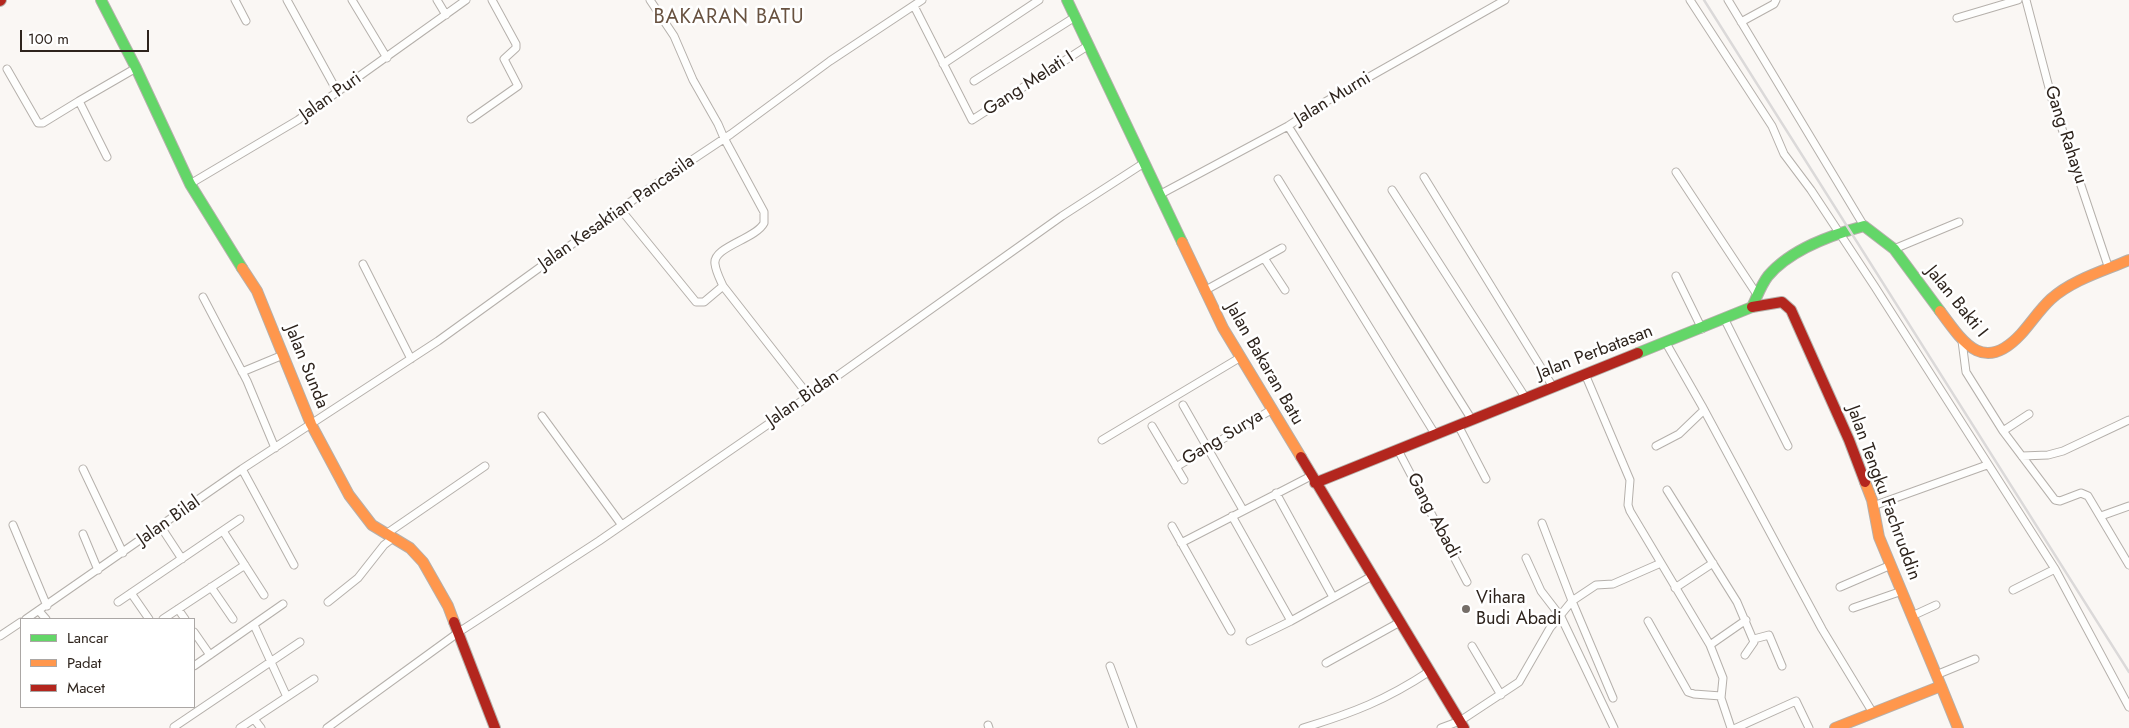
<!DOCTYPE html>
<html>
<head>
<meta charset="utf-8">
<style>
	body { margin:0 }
	#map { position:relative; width:2129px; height:728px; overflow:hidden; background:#faf7f4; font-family:Jost,sans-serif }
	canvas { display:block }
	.legend { position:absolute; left:20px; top:618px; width:175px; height:90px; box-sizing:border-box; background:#fff; border:1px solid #aba7a5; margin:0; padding:6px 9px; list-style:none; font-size:15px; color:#2e241d }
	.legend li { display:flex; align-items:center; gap:10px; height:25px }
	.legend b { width:25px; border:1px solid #aba7a5 }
	.scale { position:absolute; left:20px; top:30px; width:129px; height:22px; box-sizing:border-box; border:2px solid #2e241d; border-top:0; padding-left:6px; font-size:15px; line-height:18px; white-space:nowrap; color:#2e241d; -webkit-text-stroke:4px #fff; paint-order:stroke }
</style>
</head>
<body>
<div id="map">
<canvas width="2129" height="728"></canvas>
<ul class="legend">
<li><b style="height:6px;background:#63d668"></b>Lancar</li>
<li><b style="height:6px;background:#ff974d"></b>Padat</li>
<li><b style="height:6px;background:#b3261e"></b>Macet</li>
</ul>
<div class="scale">100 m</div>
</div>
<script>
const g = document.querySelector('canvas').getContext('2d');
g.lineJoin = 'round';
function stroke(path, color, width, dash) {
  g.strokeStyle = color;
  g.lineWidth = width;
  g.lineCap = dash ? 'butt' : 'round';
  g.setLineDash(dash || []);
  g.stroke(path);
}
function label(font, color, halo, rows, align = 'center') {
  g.font = font + ' Jost,sans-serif';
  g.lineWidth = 5;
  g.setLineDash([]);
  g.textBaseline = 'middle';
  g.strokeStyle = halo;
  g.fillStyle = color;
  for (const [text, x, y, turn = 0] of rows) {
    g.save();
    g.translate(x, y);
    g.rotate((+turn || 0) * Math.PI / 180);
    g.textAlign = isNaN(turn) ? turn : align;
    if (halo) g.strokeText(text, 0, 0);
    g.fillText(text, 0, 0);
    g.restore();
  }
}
const street = new Path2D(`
	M235 0 246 21
	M287 0 338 93
	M352 0 387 58
	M437 0 446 15
	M650 0 674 36 693 80 718 124 724 138 764 212V223C756 239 712 247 715 264 716 272 720 279 723 286
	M1690 0 1772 126 1784 154 1811 190 1875 287 2055 569 2129 707
	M1728 0 1864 226
	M2026 0 2052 99 2109 269
	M914 6 972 120 1089 45
	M1957 18 2018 0
	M1741 22 1774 4 1776 0
	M943 64 1039 0
	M7 69 38 123H43L79 101
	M974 81 1075 17
	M471 119 518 86 504 59 516 48V44L492 0
	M1288 126 1472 420
	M107 157 79 101 136 68
	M1676 172 1758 296
	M1424 177 1553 387
	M1278 179 1435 434
	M190 184 298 120 466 0
	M1392 190 1525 397
	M1159 195 1288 126 1325 102 1505 0
	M621 210 696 302H704L723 286 809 396
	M1894 249 1959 222
	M1264 258 1282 248
	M363 264 411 359
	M1676 276 1702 329
	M1204 291 1264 258 1285 290
	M203 297 247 381 275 448
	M1725 320 1788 446
	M1962 341 1966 372 2003 431 2055 500 2060 501 2081 493 2088 496 2129 565
	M1666 343 1702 406 1822 629 1873 713
	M242 372 283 355
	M1585 374 1630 480 1628 505 1630 511 1710 645 1723 678 1721 698 1731 728
	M1183 405 1243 510
	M542 416 621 524
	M1458 425 1486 479
	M1152 426 1184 480
	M2003 431 2029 414
	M1102 440 1241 357
	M1656 446 1679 434 1704 410
	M1398 450 1467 582
	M2022 456 2048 455 2063 451 2129 420
	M1176 467 1271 410
	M83 469 123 553
	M242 469 294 565
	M1667 490 1737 602 1754 642 1745 655
	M1276 493 1333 597
	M1873 506 1987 465
	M1232 516 1291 621
	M2101 516 2129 506
	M1542 523 1572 601 1613 698
	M13 525 47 606
	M1172 526 1231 631
	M161 527 182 559
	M223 531 264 595
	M83 534 98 570
	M386 534 485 466
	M1181 543 1311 476
	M1526 558 1541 591 1561 617 1614 728
	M211 587 233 619
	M1840 587 1891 565
	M1675 588 1713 563
	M2013 590 2055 569
	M131 593 149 619
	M118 602 240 519
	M328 602 358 578 384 545 393 538
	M1853 608 1902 591
	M178 609 185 619
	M39 611 46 619
	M1912 616 1936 605
	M26 619 242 469 438 341 647 190 731 134 830 61 922 0
	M163 619 245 565
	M1648 621 1688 692 1694 694 1721 696
	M254 625 287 697
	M194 632 210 655
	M0 636 21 622
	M1754 639 1769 635 1782 666
	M1250 641 1291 621 1372 576
	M1710 645 1746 620
	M1472 646 1501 695
	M1326 663 1400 622
	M194 666 283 604
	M1110 666 1133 728
	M1936 675 1975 659
	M254 719 261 728
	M988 725 989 728
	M174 727 300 642
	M240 728 314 679
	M327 728 459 632 599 541 809 396 1062 216 1144 163
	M1303 728C1353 713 1386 700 1430 671
	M1441 728 1460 721 1519 682 1550 628 1572 601 1596 585 1613 584 1661 563
	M1736 728 1796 701 1809 728`);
const fast = new Path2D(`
	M101 0 136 68 190 184 242 268
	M1067 0 1182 242
	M1638 353 1752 307C1757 297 1761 285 1768 276 1791 249 1831 235 1864 226L1894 249 1940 311`);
const slow = new Path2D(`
	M1182 242 1223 328 1301 457
	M242 268 257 291 311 424 349 495 372 525 410 548 423 562 448 606 454 622
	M1940 311C1964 344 1984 374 2021 334 2031 323 2040 309 2051 299 2072 280 2103 271 2129 260
	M1865 482 1872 500 1879 537 1941 686
	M1835 728 1941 686 1958 728`);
const jam = new Path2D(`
	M0 1 1 0
	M1752 307 1782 302 1791 310 1849 440 1865 482
	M1301 457 1464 728
	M1315 483 1638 353
	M454 622 495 728`);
const rail = new Path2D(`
	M1704 0 2129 672`);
const markers = [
	[1466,609,5,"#756e68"]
];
const streetNames = [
	["Gang Melati I",1029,84,-33],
	["Jalan Puri",331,97,-35],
	["Jalan Murni",1333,99,-31],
	["Gang Rahayu",2065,135,72],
	["Jalan Kesaktian Pancasila",617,213,-35],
	["Jalan Bakti I",1956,302,51],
	["Jalan Perbatasan",1595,353,-21],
	["Jalan Bakaran Batu",1264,364,60],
	["Jalan Sunda",306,367,68],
	["Jalan Bidan",803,399,-35],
	["Gang Surya",1223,438,-31],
	["Jalan Tengku Fachruddin",1883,493,70],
	["Gang Abadi",1433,516,62],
	["Jalan Bilal",169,521,-35]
];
const poiNames = [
	["Vihara",1476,599],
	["Budi Abadi",1476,620]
];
const quarterNames = [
	["BAKARAN BATU",729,18]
];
stroke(street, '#b5b0ab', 9);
stroke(fast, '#b5b0ab', 12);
stroke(slow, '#b5b0ab', 12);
stroke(jam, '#b5b0ab', 12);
stroke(street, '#fefefd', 7);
stroke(fast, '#63d668', 10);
stroke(slow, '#ff974d', 10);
stroke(jam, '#b3261e', 10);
stroke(rail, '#dbd9d9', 2.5);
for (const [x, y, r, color] of markers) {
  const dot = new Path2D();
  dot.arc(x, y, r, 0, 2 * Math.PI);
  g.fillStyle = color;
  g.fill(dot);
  stroke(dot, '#fff', 2);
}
label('18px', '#2e241d', '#fff', streetNames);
label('18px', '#2e241d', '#fff', poiNames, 'left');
g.letterSpacing = '1px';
label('20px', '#685240', '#fff', quarterNames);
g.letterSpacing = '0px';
</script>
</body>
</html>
